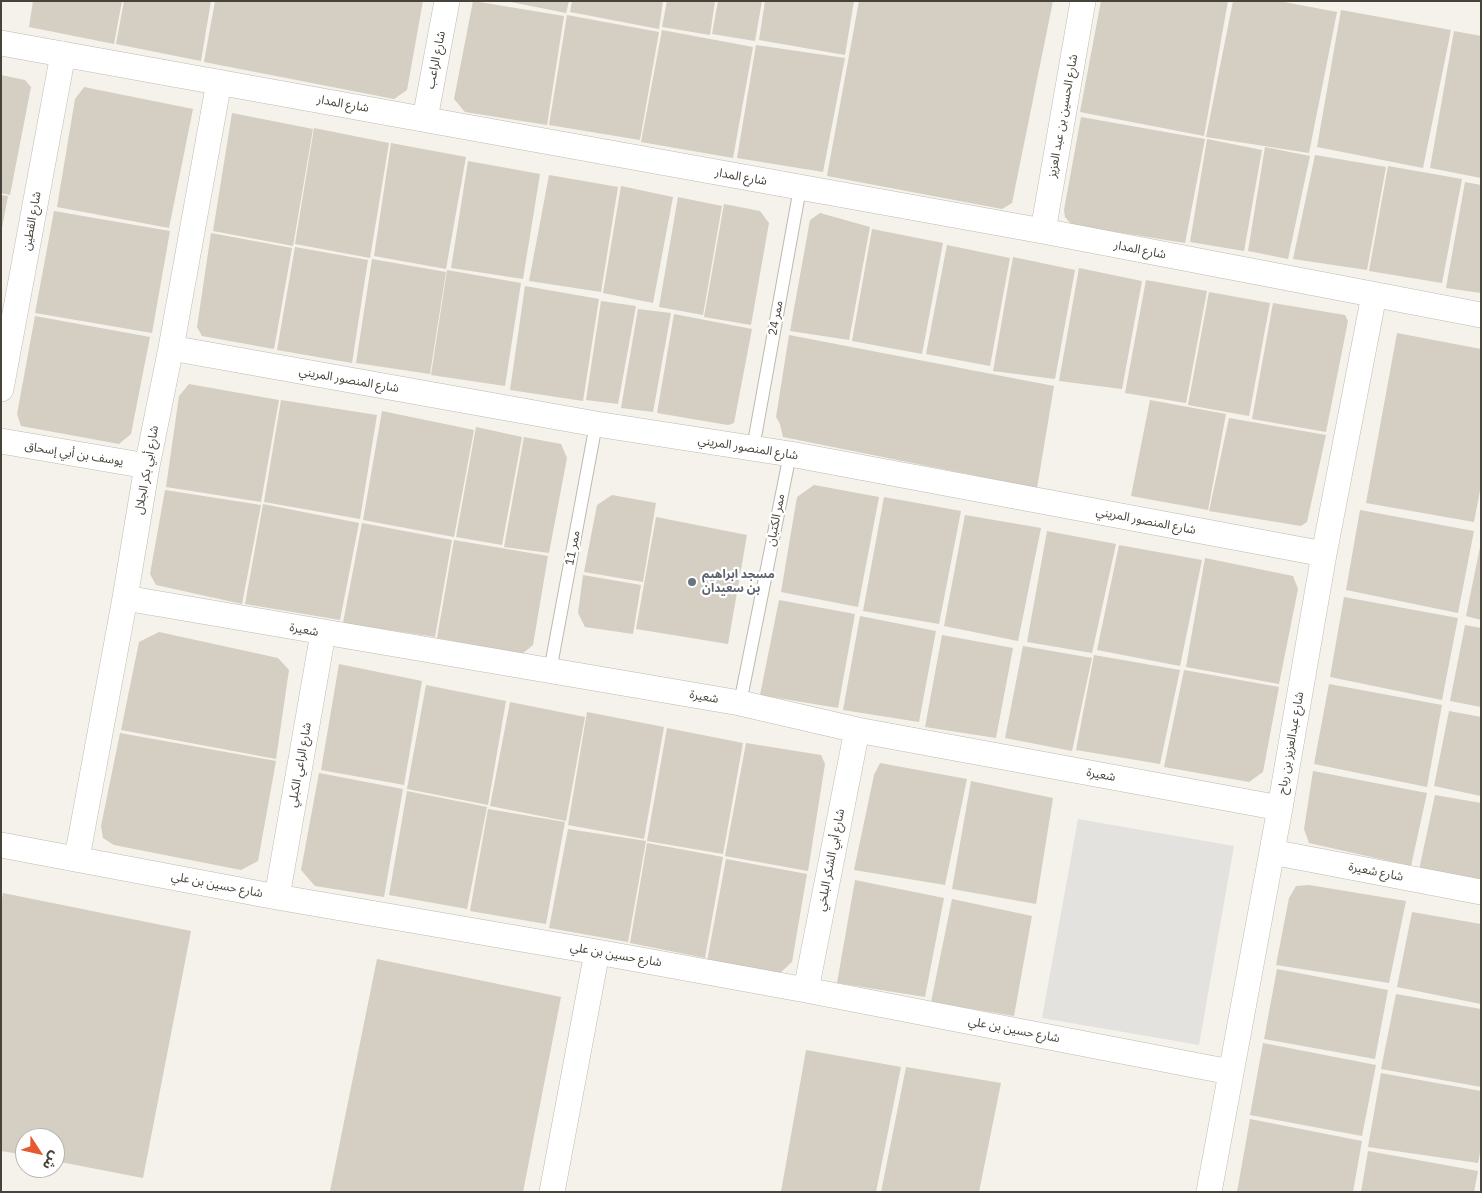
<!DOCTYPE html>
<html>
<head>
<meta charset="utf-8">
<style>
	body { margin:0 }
	#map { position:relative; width:1482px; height:1193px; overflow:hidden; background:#f4f2eb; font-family:"IBM Plex Sans","Noto Sans Arabic",sans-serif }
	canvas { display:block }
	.frame { position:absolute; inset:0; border:2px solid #48433a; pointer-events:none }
	.north { position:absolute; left:15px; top:1128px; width:50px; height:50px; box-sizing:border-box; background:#fff; border:1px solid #b6b4b0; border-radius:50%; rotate:125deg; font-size:14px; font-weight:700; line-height:20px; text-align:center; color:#48433a }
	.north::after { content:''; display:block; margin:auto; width:18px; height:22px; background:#e55931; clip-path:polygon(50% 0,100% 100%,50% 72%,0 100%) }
</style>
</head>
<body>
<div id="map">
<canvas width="1482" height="1193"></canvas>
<div class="frame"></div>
<div class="north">ش</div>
</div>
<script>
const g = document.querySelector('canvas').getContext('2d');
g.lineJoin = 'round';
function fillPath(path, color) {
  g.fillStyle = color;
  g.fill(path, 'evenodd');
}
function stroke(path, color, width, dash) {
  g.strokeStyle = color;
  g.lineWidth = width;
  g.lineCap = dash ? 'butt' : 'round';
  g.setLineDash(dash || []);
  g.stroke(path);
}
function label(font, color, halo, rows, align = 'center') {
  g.font = font + ' "IBM Plex Sans","Noto Sans Arabic",sans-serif';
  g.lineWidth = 4.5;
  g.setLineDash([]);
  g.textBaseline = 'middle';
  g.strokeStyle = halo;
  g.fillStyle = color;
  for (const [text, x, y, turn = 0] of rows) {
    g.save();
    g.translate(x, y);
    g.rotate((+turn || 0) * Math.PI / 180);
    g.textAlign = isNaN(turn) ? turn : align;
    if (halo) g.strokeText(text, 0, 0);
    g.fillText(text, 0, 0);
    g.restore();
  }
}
const parking = new Path2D(`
	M1078 819 1234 846 1199 1045 1042 1018Z`);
const building = new Path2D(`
	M33 1H122L114 44 29 27Z
	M124 1H211L201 61 116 44Z
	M215 1H423L407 90 394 99 204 62Z
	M473 1 564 16 547 125 465 112 454 99Z
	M506 1H569L566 13Z
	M572 1H663L659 29 570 12Z
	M667 1H715L710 35 662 27Z
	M718 1H762L755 41 712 34Z
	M765 1H854L845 55 759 40Z
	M859 1H1053L1012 203 1002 209 827 176Z
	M1101 1H1228L1204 136 1080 112Z
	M1233 1H1279L1337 12 1309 153 1206 137Z
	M1341 10 1451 30 1423 168 1317 147Z
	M567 15 659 32 640 140 549 125Z
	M662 30 753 47 733 158 641 142Z
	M1454 31 1481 36V178L1430 168Z
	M756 45 845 58 823 172 737 158Z
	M1 75 25 80 31 87 10 195 1 193Z
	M84 87 193 109 169 228 57 207 75 99Z
	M232 113 313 129 293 246 213 231Z
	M1081 117 1205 139 1185 243 1072 225 1065 217 1064 210Z
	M314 128 389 143 370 258 295 244Z
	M1207 139 1262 150 1244 251 1190 242Z
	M391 143 466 157 446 269 374 256Z
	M1265 147 1310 156 1288 259 1248 251Z
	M1315 155 1386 167 1367 270 1293 259Z
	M468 161 540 174 523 279 451 268Z
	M1388 166 1462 179 1442 283 1369 271Z
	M549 175 618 187 601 292 529 281Z
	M1465 182 1481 185V293L1446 288Z
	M621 186 673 197 653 303 603 293Z
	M1 195 8 196 2 228H1Z
	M678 197 722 206 703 315 659 307Z
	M724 204 760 211 769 223 751 325 704 317Z
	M54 211 170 231 152 333 35 313Z
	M820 213 870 227 849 340 790 331 810 220Z
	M872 229 943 243 922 354 852 341Z
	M211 233 292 248 274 349 202 336 197 327Z
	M947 245 1010 258 990 366 926 354Z
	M295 247 368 260 352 363 277 350Z
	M1013 257 1075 270 1055 379 993 371Z
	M372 259 446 272 430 374 356 363Z
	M1079 268 1142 281 1122 389 1059 381Z
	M447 270 521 283 505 386 431 375Z
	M1146 280 1207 291 1186 403 1125 393Z
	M525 286 599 299 583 401 510 390Z
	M1209 292 1270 303 1249 416 1188 405Z
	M601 301 636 306 618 404 586 400Z
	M1273 303 1345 315 1348 321 1326 432 1252 419Z
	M638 309 671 313 653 412 621 408Z
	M674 314 752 329 734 423 728 425 657 413Z
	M35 316 150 337 131 434 119 444 21 426 17 414Z
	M1397 333 1481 349V485L1474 522 1366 503Z
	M789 335 1054 386 1037 488 783 437 780 424 776 417Z
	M189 384 279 400 261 502 166 487 179 396Z
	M281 400 377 415 360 519 264 502Z
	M1150 400 1226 414 1208 510 1131 496Z
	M382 411 474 430 454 537 363 520Z
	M1229 418 1326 435 1307 522 1301 526 1209 511Z
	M476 427 522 437 502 545 456 537Z
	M524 437 561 444 567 458 549 553 504 547Z
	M814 485 879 497 858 607 781 592 797 497Z
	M165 490 261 505 242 604 156 585 150 574Z
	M612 495 656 503 643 582 584 572 597 505Z
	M884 497 961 511 939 624 863 611Z
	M263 504 359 523 340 620 245 604Z
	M1360 510 1474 531 1458 613 1346 590Z
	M965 515 1041 528 1018 641 944 626Z
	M656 517 747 535 728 644 636 629Z
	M362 523 452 540 435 637 343 623Z
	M1047 531 1116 544 1092 653 1027 642Z
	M454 540 548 556 533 645 522 654 437 638Z
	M1119 545 1202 560 1180 666 1097 650Z
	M1480 547H1481V620L1466 616Z
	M1205 558 1293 576 1298 589 1279 684 1186 667Z
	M583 575 641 585 633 634 585 627 578 613Z
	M1344 597 1458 618 1442 700 1330 677Z
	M779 600 855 614 838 708 760 695Z
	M860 616 936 631 919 722 843 710Z
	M1465 625 1481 628V707L1450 701Z
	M159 632 278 658 289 670 276 759 121 730 139 642Z
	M942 635 1013 648 996 738 925 727Z
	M1023 646 1092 658 1072 751 1005 738Z
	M1094 655 1180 670 1160 764 1076 750Z
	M339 664 422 681 404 785 321 770Z
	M1184 670 1279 687 1263 772 1249 782 1164 767Z
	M1329 684 1442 705 1427 787 1314 764Z
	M426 685 506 701 488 805 407 789Z
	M510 702 585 717 566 821 490 806Z
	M1449 711 1481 717V796L1434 786Z
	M587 712 664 727 644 839 568 825Z
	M667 728 743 743 723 854 647 841Z
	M120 733 276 761 258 861 241 870 114 845 103 838 101 826Z
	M746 743 821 755 825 764 808 871 725 856Z
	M880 763 967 779 945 885 854 870 874 775Z
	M1313 771 1427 793 1411 866 1309 843 1304 829Z
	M319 773 403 789 384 897 315 886 301 870Z
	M971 781 1053 798 1036 904 952 889Z
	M407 791 487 807 467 909 389 895Z
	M1435 795 1481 803V882L1419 870Z
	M488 809 565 822 546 924 470 911Z
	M568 829 646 841 628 942 549 928Z
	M647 843 723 857 705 958 630 943Z
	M726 859 807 874 792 962 779 974 707 961Z
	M855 880 944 898 925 997 837 983Z
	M1309 885 1406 901 1389 983 1276 965 1289 898 1296 886Z
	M3 893 191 931 143 1178 55 1161V1138H25V1155L1 1151V904Z
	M952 899 1032 916 1014 1016 931 1002Z
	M1412 912 1481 924V1004L1397 987Z
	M377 959 561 997 523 1192 330 1191Z
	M1277 969 1388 990 1375 1059 1264 1039Z
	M1396 994 1481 1009V1087L1381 1069Z
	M1263 1043 1376 1065 1362 1136 1250 1115Z
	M806 1050 901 1067 876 1192H781Z
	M906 1067 1001 1083 979 1192H881Z
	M1381 1073 1481 1091V1147L1478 1163 1368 1147Z
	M1250 1119 1362 1141 1353 1192H1237Z
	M1368 1151 1478 1171 1474 1192H1361Z`);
const service = new Path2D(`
	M753 448 800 188
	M550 671 596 424
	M740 703 790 454`);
const minor = new Path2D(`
	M1 43 1043 231 1481 315
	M425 119 447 1
	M1043 231 1083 1
	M171 348 596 424 790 454 1324 554
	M1 389 63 54
	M1 441 147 466
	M125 598 740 703 857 730 1280 808
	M1 845 277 897 597 952 806 990 1230 1072
	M1272 852 1481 892
	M77 858 125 598 147 466 171 348 219 82
	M277 897 323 633
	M806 990 857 730
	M552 1192 597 952
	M1209 1192 1280 808 1324 554 1374 295`);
const markers = [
	[692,582,5,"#6b7280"]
];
const streetNames = [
	["شارع الراعب",436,60,-79],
	["شارع المدار",343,104,10],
	["شارع الحسين بن عبد العزيز",1063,116,-80],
	["شارع المدار",741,177,10],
	["شارع القطين",32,221,-80],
	["شارع المدار",1140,250,11],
	["ممر 24",776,318,-80],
	["شارع المنصور المريني",349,380,10],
	["شارع المنصور المريني",748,448,9],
	["يوسف بن أبي إسحاق",74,454,9],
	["شارع أبي بكر الجلال",147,470,-80],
	["ممر الكتبان",776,520,-79],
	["شارع المنصور المريني",1146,521,11],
	["ممر 11",573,548,-79],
	["شعيرة",304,630,10],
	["شعيرة",704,697,10],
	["شارع عبدالعزيز بن رباح",1291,743,-80],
	["شارع الراعي الكبلي",300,765,-80],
	["شعيرة",1101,775,10],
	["شارع أبي الشكر البلخي",831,860,-79],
	["شارع شعيرة",1376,872,11],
	["شارع حسين بن علي",217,885,11],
	["شارع حسين بن علي",616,955,10],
	["شارع حسين بن علي",1014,1030,11]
];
const worshipNames = [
	["مسجد ابراهيم",702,575],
	["بن سعيدان",702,589]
];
fillPath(parking, '#e3e2df');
fillPath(building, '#d5cec2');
stroke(service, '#bfbaae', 14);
stroke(minor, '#bfbaae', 26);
stroke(service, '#fff', 12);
stroke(minor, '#fff', 25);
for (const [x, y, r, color] of markers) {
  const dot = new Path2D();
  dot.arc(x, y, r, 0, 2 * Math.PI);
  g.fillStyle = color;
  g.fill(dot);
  stroke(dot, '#fff', 2);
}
label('12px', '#48433a', '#fff', streetNames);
label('bold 12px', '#5b616d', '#fff', worshipNames, 'left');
</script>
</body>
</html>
